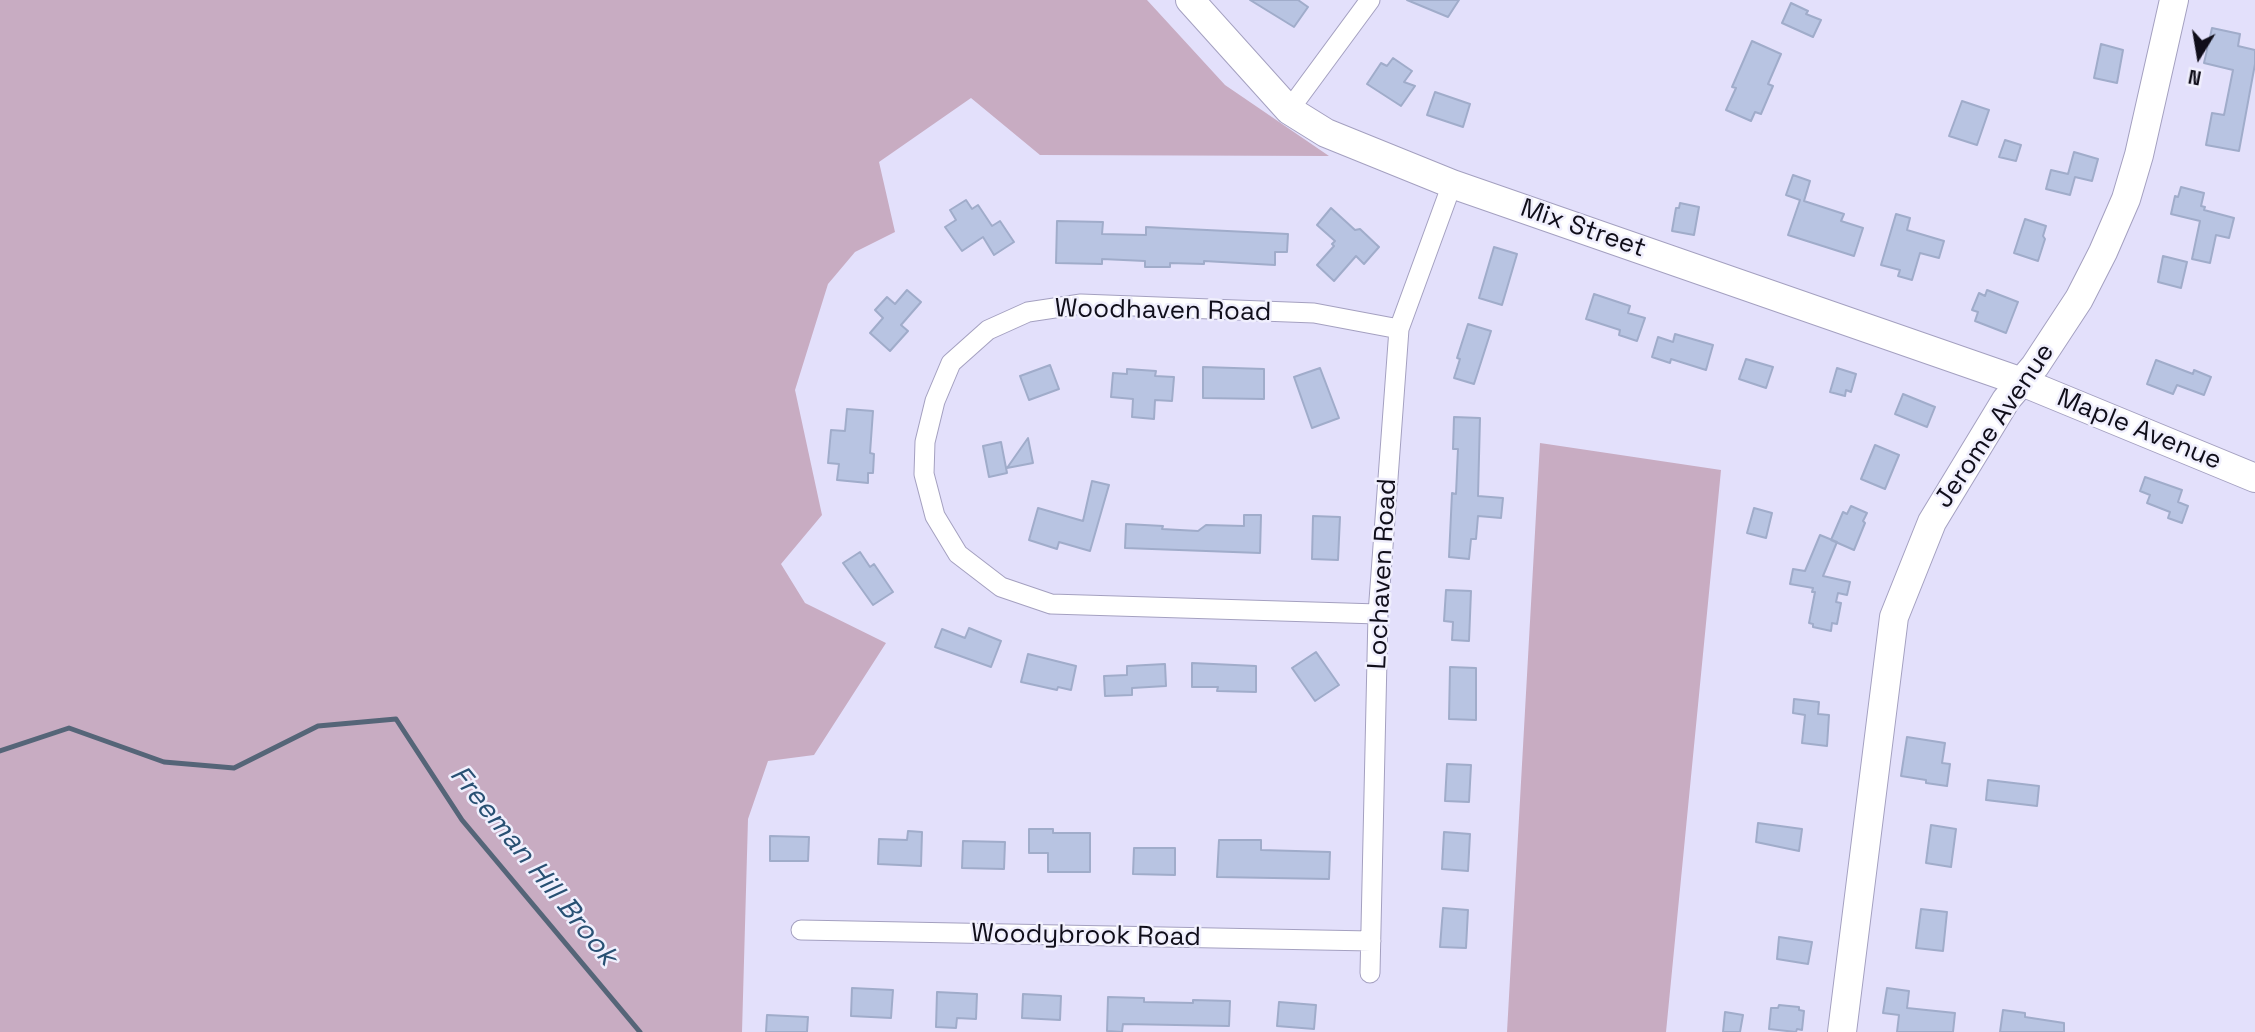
<!DOCTYPE html>
<html>
<head>
<meta charset="utf-8">
<style>
	body { margin:0 }
	#map { position:relative; width:2255px; height:1032px; overflow:hidden; background:#e3e0fb; font-family:"Space Grotesk",sans-serif }
	canvas { display:block }
	.north { position:absolute; left:2164px; top:21px; width:70px; height:70px; -webkit-text-stroke:5px #f0effd; paint-order:stroke; rotate:191deg; font-size:19px; font-weight:700; line-height:28px; text-align:center; color:#100e1a }
	.north::after { content:''; display:block; margin:auto; width:24px; height:32px; background:#100e1a; clip-path:polygon(50% 0,100% 100%,50% 72%,0 100%) }
</style>
</head>
<body>
<div id="map">
<canvas width="2255" height="1032"></canvas>
<div class="north">N</div>
</div>
<script>
const g = document.querySelector('canvas').getContext('2d');
g.lineJoin = 'round';
function fillPath(path, color) {
  g.fillStyle = color;
  g.fill(path, 'evenodd');
}
function stroke(path, color, width, dash) {
  g.strokeStyle = color;
  g.lineWidth = width;
  g.lineCap = dash ? 'butt' : 'round';
  g.setLineDash(dash || []);
  g.stroke(path);
}
function label(font, color, halo, rows, align = 'center') {
  g.font = font + ' "Space Grotesk",sans-serif';
  g.lineWidth = 5;
  g.setLineDash([]);
  g.textBaseline = 'middle';
  g.strokeStyle = halo;
  g.fillStyle = color;
  for (const [text, x, y, turn = 0] of rows) {
    g.save();
    g.translate(x, y);
    g.rotate((+turn || 0) * Math.PI / 180);
    g.textAlign = isNaN(turn) ? turn : align;
    if (halo) g.strokeText(text, 0, 0);
    g.fillText(text, 0, 0);
    g.restore();
  }
}
const forest = new Path2D(`
	M0 0H1147L1225 85 1329 156 1040 155 971 98 879 162 895 232 855 252 828 284 795 390 822 515 781 564 805 603 886 643 814 755 768 761 748 819 742 1032H0Z
	M1540 443 1721 470 1666 1032H1507Z`);
const stream = new Path2D(`
	M0 751 69 728 164 762 234 768 318 726 396 719 462 820 640 1032`);
const building = new Path2D(`
	M1250 0H1298L1308 7 1294 27Z
	M1407 0H1459L1448 17Z
	M1791 3 1808 11 1806 14 1821 20 1813 37 1782 23Z
	M2212 28 2240 34 2238 46 2255 50V64L2239 151 2206 145 2212 113 2224 115 2233 70 2204 63Z
	M1752 41 1781 54 1768 84 1773 86 1761 114 1755 112 1751 121 1726 110 1736 88 1732 87Z
	M2101 44 2123 50 2117 83 2094 78Z
	M1393 58 1412 71 1404 82 1415 86 1401 106 1367 84 1381 63 1387 66Z
	M1435 92 1470 104 1463 127 1427 115Z
	M1962 101 1989 110 1977 145 1949 136Z
	M2005 140 2021 145 2016 161 1999 157Z
	M2074 152 2098 159 2092 181 2075 177 2070 195 2046 189 2051 170 2068 174Z
	M1793 175 1810 181 1804 201 1844 214 1841 221 1863 228 1854 256 1788 235 1800 200 1786 195Z
	M2181 187 2204 193 2201 206 2205 207 2204 210 2234 218 2229 238 2216 235 2210 263 2192 259 2200 221 2171 214 2175 196 2178 197Z
	M966 200 972 209 978 205 992 226 1000 221 1014 242 994 255 983 237 962 251 945 227 956 220 950 210Z
	M1680 203 1699 207 1694 235 1672 231 1676 208H1679Z
	M1331 208 1355 230 1360 229 1379 247 1364 264 1356 256 1334 281 1317 265 1334 246 1332 244 1335 241 1317 225Z
	M1896 214 1910 218 1907 230 1944 241 1939 258 1920 253 1912 280 1898 276 1900 270 1881 265Z
	M2025 219 2046 226 2043 236 2045 239 2038 261 2014 253Z
	M1057 221 1103 222 1102 234 1146 235V227L1288 234 1287 252H1275V265L1204 261V264L1170 263V267H1145V261L1102 259V264L1056 263Z
	M1494 247 1517 254 1502 305 1479 298Z
	M2163 256 2187 262 2181 288 2158 282Z
	M907 290 921 302 901 325 908 331 890 351 870 333 883 318 875 310 887 297 895 304Z
	M1987 290 2018 302 2006 333 1975 321 1978 312 1972 310 1979 293 1985 296Z
	M1594 294 1630 306 1628 313 1645 318 1637 341 1619 335 1620 330 1586 319Z
	M1468 324 1491 331 1474 384 1454 378 1460 359 1457 358Z
	M1675 334 1713 345 1706 370 1671 359 1670 363 1652 357 1658 337 1673 342Z
	M1746 359 1773 367 1766 388 1739 379Z
	M2156 360 2193 374 2194 370 2211 377 2204 395 2177 385 2173 394 2147 384Z
	M1050 365 1059 389 1029 400 1020 376Z
	M1203 367 1264 369V399L1203 398Z
	M1320 368 1339 418 1312 428 1294 377Z
	M1837 368 1856 374 1851 392 1846 390 1845 396 1830 392Z
	M1127 369 1156 371 1155 376 1174 377 1172 401 1155 400 1154 419 1132 417 1133 399 1111 397 1113 373 1127 374Z
	M1903 394 1935 407 1927 427 1895 414Z
	M847 409 873 411 870 453 874 454 873 473H868V483L837 480 839 464 828 463 831 430 845 431Z
	M1454 417 1480 418 1478 496 1503 498 1501 518 1478 516 1476 539H1471L1469 559 1449 557 1452 493 1456 494 1458 449H1453Z
	M1028 438 1033 463 1007 468Z
	M1001 442 1007 473 989 477 983 446Z
	M1875 445 1899 455 1885 489 1861 479Z
	M2145 477 2182 490 2178 502 2188 506 2182 523 2168 518 2170 512 2147 503 2150 495 2140 491Z
	M1092 481 1109 485 1090 551 1059 542 1057 549 1029 540 1038 508 1083 521Z
	M1851 506 1867 513 1863 521 1865 523 1854 550 1831 540 1843 512 1847 514Z
	M1754 508 1772 513 1766 538 1747 533Z
	M1244 515H1261L1260 553 1125 548 1126 524 1163 526 1162 529 1198 531 1206 525 1244 526Z
	M1313 516 1340 517 1338 560 1312 559Z
	M1820 535 1837 542 1823 576 1850 582 1847 595 1838 593 1836 602 1841 603 1837 624 1832 623 1831 631 1813 627V624L1809 623 1815 592H1812L1813 588 1790 584 1793 569 1805 571Z
	M860 552 870 567 874 564 893 592 873 605 843 563Z
	M1446 590 1471 591 1469 641 1452 640 1453 622 1444 621Z
	M969 628 1001 641 991 667 935 647 942 629 965 638Z
	M1316 652 1339 685 1315 701 1292 668Z
	M1028 654 1076 666 1071 690 1058 687 1057 690 1021 682Z
	M1192 663 1256 666V692L1217 691 1218 687H1192Z
	M1165 664 1166 686 1132 688V695L1105 696 1104 676 1127 675V666Z
	M1450 667 1476 668V720L1449 719Z
	M1794 699 1819 702 1818 714 1829 715 1827 746 1802 743 1805 715 1793 713Z
	M1907 737 1945 743 1942 763 1950 764 1947 786 1926 783V780L1901 776Z
	M1447 764 1471 765 1469 802 1445 801Z
	M1988 780 2039 786 2037 806 1986 800Z
	M1758 823 1802 829 1799 851 1756 842Z
	M1931 825 1956 829 1951 867 1926 863Z
	M1029 829H1053V833H1090V872H1048V853H1029Z
	M908 831 922 832 921 866 878 864 879 839 907 840Z
	M1444 832 1470 834 1468 871 1442 869Z
	M770 836 809 837 808 861H770Z
	M1219 840H1261V850L1330 852 1329 879 1217 877Z
	M963 841 1005 842 1004 869 962 868Z
	M1134 848H1175V875L1133 874Z
	M1443 908 1468 910 1466 948 1440 947Z
	M1921 909 1947 912 1943 951 1916 948Z
	M1779 937 1812 942 1808 964 1777 959Z
	M852 988 893 990 891 1018 851 1016Z
	M1887 988 1909 991 1907 1008 1955 1013 1953 1032H1897L1899 1015 1883 1013Z
	M937 992 977 994 976 1019 957 1018 956 1028 936 1027Z
	M1023 994 1061 996 1060 1020 1022 1018Z
	M1108 997 1144 998V1002L1193 1003V1000L1230 1001 1229 1026 1123 1024 1122 1032 1107 1031Z
	M1279 1002 1316 1005 1314 1029 1277 1026Z
	M1779 1005 1799 1007V1010L1804 1011 1802 1030 1797 1029 1796 1032 1769 1029 1771 1008H1778Z
	M2003 1010 2025 1013V1017L2064 1023V1032H2000Z
	M1725 1012 1743 1015 1740 1032H1723Z
	M767 1015 808 1017 807 1032H766Z`);
const minor = new Path2D(`
	M1289 110 1370 0
	M1378 614 1051 604 1001 587 958 554 935 516 924 474 925 442 935 401 951 363 988 330 1028 312 1081 304 1314 313 1399 329
	M801 930 1371 941
	M1370 973 1378 614 1399 329 1452 184`);
const secondary = new Path2D(`
	M1190 0 1289 110 1326 133 1452 184 2022 382 2255 478
	M1842 1032 1894 617 1932 522 2006 400 2035 366 2079 299 2103 252 2126 199 2139 155 2174 0`);
const streetNames = [
	["Mix Street",1583,229,19],
	["Woodhaven Road",1163,311,1],
	["Jerome Avenue",1995,426,-56],
	["Maple Avenue",2139,430,22],
	["Lochaven Road",1383,574,-87],
	["Woodybrook Road",1086,936,1]
];
const waterNames = [
	["Freeman Hill Brook",533,866,51]
];
fillPath(forest, '#c8acc2');
stroke(stream, '#556578', 5);
fillPath(building, '#b8c4e2');
stroke(building, '#a0acca', 2);
stroke(minor, '#a4a0c0', 21);
stroke(secondary, '#a4a0c0', 30);
stroke(minor, '#fff', 19);
stroke(secondary, '#fff', 28);
label('26px', '#100e1a', '#f0effd', streetNames);
label('italic 28px', '#285073', '#f0effd', waterNames);
</script>
</body>
</html>
